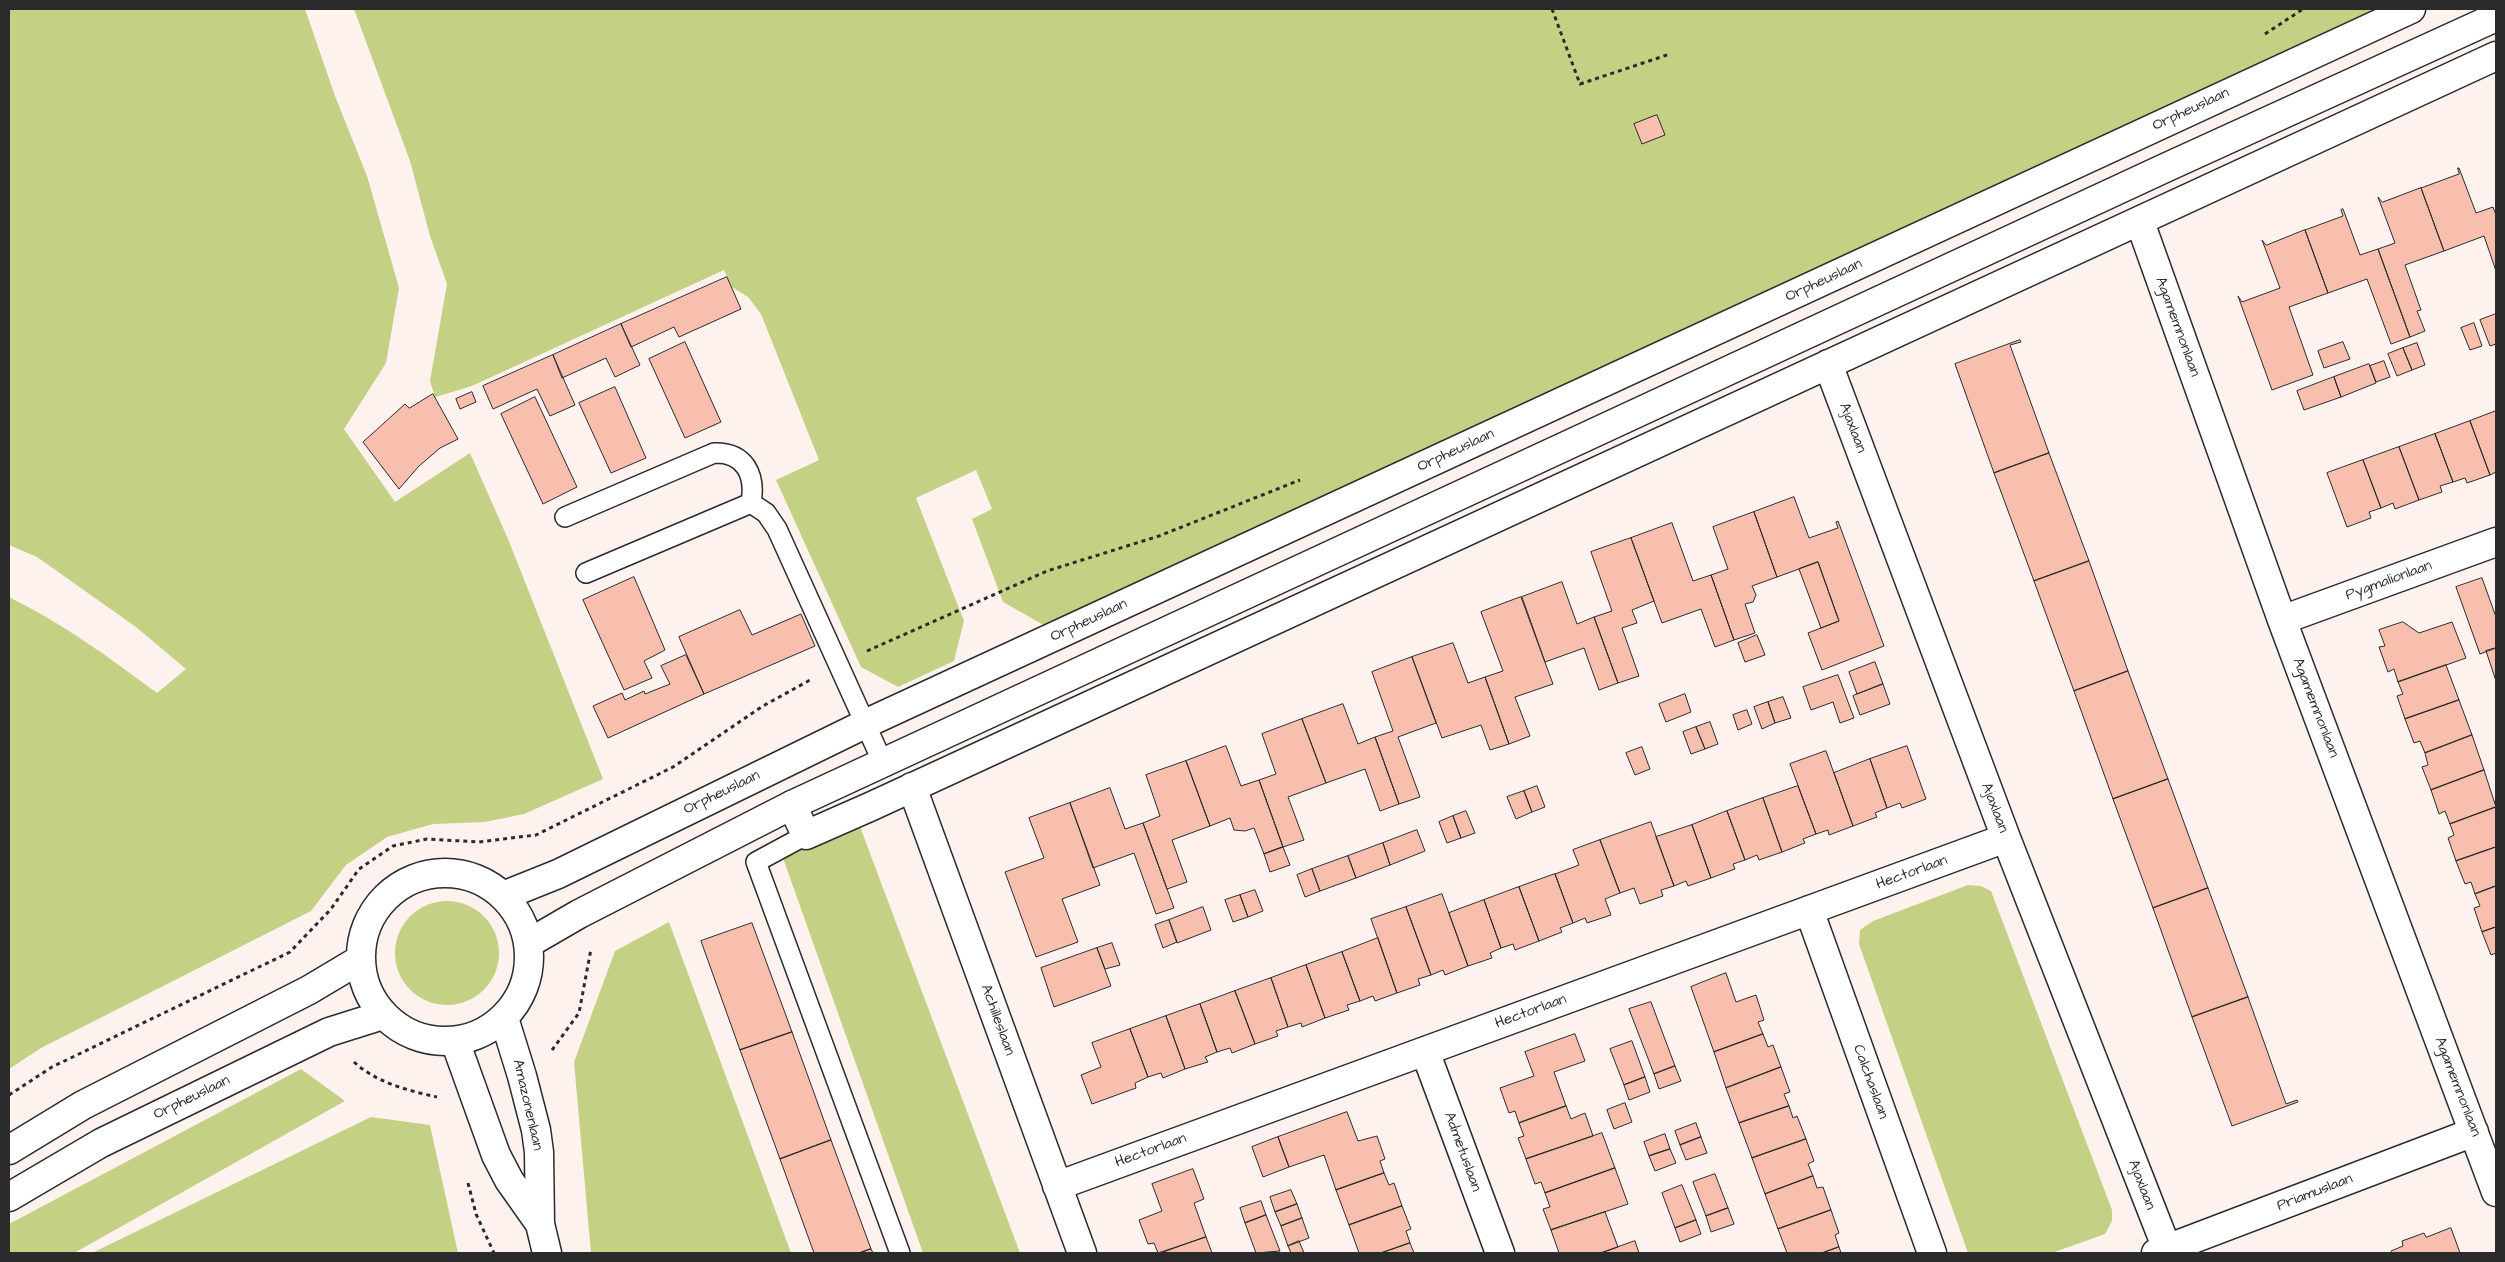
<!DOCTYPE html>
<html>
<head>
<meta charset="utf-8">
<style>
	body { margin:0 }
	#map { position:relative; width:2505px; height:1262px; overflow:hidden; background:#fef2ef; font-family:"Architects Daughter",sans-serif }
	canvas { display:block }
	.frame { position:absolute; inset:0; border:10px solid #2b2b2b; pointer-events:none }
</style>
</head>
<body>
<div id="map">
<canvas width="2505" height="1262"></canvas>
<div class="frame"></div>
</div>
<script>
const g = document.querySelector('canvas').getContext('2d');
g.lineJoin = 'round';
function fillPath(path, color) {
  g.fillStyle = color;
  g.fill(path, 'evenodd');
}
function stroke(path, color, width, dash) {
  g.strokeStyle = color;
  g.lineWidth = width;
  g.lineCap = dash ? 'butt' : 'round';
  g.setLineDash(dash || []);
  g.stroke(path);
}
function label(font, color, halo, rows, align = 'center') {
  g.font = font + ' "Architects Daughter",sans-serif';
  g.lineWidth = 4;
  g.setLineDash([]);
  g.textBaseline = 'middle';
  g.strokeStyle = halo;
  g.fillStyle = color;
  for (const [text, x, y, turn = 0] of rows) {
    g.save();
    g.translate(x, y);
    g.rotate((+turn || 0) * Math.PI / 180);
    g.textAlign = isNaN(turn) ? turn : align;
    if (halo) g.strokeText(text, 0, 0);
    g.fillText(text, 0, 0);
    g.restore();
  }
}
const green = new Path2D(`
	M9 9H305L335 96 367 176 399 288 386 363 344 429 395 502 470 453 508 539 603 779 524 814 485 822 433 824 387 837 346 865 311 911 41 1048 9 1069V597C62 623 110 658 157 693L186 669 136 627 37 557 9 545Z
	M354 9H2387L1049 628 1003 602 972 519 992 509 976 470 916 498 964 621 954 661 898 687 861 667 776 480 819 460 761 314 748 297 732 287 724 270 472 386 435 397 430 381 447 284 430 236 410 161Z
	M859 824 1008 1221 1020 1253H923L783 858Z
	M1968 885 1981 886 1991 891 2112 1210V1221L2105 1234 2052 1253H1968L1859 944 1860 930 1873 921Z
	M395 953a52 52 0 1 1 104 0a52 52 0 1 1-104 0Z
	M669 922 791 1253H591L574 1062 615 951Z
	M301 1069 345 1101 74 1253H9V1224Z
	M371 1117 430 1125 458 1253H92Z`);
const building = new Path2D(`
	M1657 115 1665 135 1642 144 1634 124Z
	M2458 168H2459L2476 213 2493 207 2496 215V271L2484 236 2444 251 2421 188 2459 174Z
	M2421 188 2444 251 2405 265 2421 310 2417 311 2425 331 2410 337 2378 249 2395 243 2378 197 2382 202Z
	M2343 209 2360 255 2378 249 2410 337 2391 344 2367 279 2328 293 2305 230 2343 216 2341 210Z
	M2305 230 2328 293 2289 307 2313 375 2272 390 2238 296 2242 302 2280 288 2262 240 2266 245Z
	M727 277 741 309 679 337 674 327 631 347 621 324Z
	M2496 314V344L2490 346 2480 320Z
	M2474 323 2482 346 2470 350 2461 328Z
	M621 324 640 365 615 377 606 358 562 378 553 355Z
	M2020 340 2021 342 2010 345 2049 453 1994 473 1955 364Z
	M685 342 721 422 685 438 649 359Z
	M2343 342 2350 359 2324 368 2318 351Z
	M2417 343 2425 365 2412 370 2403 348Z
	M2403 348 2412 370 2397 376 2388 354Z
	M553 355 575 405 550 416 537 389 493 409 483 386Z
	M2384 361 2390 377 2376 382 2370 366Z
	M2369 364 2376 383 2341 397 2334 377Z
	M2334 377 2341 397 2304 410 2297 391Z
	M615 387 646 458 611 473 579 403Z
	M472 392 476 402 460 409 456 399Z
	M433 394 458 439 440 448 419 466 399 489 363 442 405 404 409 408Z
	M535 397 577 487 543 504 501 414Z
	M2496 411V472L2490 475 2470 421Z
	M2470 421 2490 475 2467 483 2465 478 2453 482 2435 434Z
	M2435 434 2453 482 2440 486 2442 492 2419 500 2399 447Z
	M2399 447 2419 500 2395 509 2393 503 2381 508 2363 460Z
	M2049 453 2089 561 2034 581 1994 473Z
	M2363 460 2381 508 2369 512 2371 518 2347 527 2327 473Z
	M1794 497 1809 538 1838 528 1836 522 1838 521 1884 646 1822 670 1808 633 1839 621 1818 562 1777 577 1754 512Z
	M1754 512 1777 577 1752 586 1756 595 1753 602 1745 604 1755 633 1734 640 1711 575 1728 569 1713 527Z
	M1672 523 1693 581 1711 575 1734 640 1715 647 1701 609 1662 623 1631 538Z
	M1631 538 1654 601 1632 610 1637 623 1622 628 1639 676 1618 683 1594 617 1612 611 1591 552Z
	M2089 561 2128 671 2074 691 2034 581Z
	M1818 562 1839 621 1821 628 1799 569Z
	M634 577 665 650 644 661 652 678 624 690 583 600Z
	M2482 578 2496 617V648L2480 654 2456 587Z
	M1562 582 1577 624 1594 617 1618 683 1599 690 1584 648 1545 662 1522 597Z
	M1521 597 1553 684 1515 697 1530 736 1509 744 1485 677 1503 671 1481 612Z
	M740 610 752 635 801 614 815 646 704 694 679 637Z
	M2403 622 2419 633 2452 622 2466 658 2398 682 2394 669 2388 672 2379 647 2385 646 2379 630Z
	M1757 635 1765 655 1745 662 1738 643Z
	M1453 643 1468 683 1485 677 1509 744 1490 750 1481 725 1442 738 1412 657Z
	M2496 648V681L2486 651Z
	M686 655 704 694 608 738 593 706 622 693 625 700 644 691 645 694 670 684 661 666Z
	M1412 657 1436 723 1398 737 1420 797 1399 804 1375 737 1393 731 1372 672Z
	M1875 662 1883 684 1857 694 1849 672Z
	M2446 665 2459 700 2405 719 2397 696 2403 694 2398 682Z
	M2128 671 2168 779 2113 799 2074 691Z
	M1838 675 1854 718 1840 723 1833 702 1811 710 1803 687Z
	M1883 684 1890 704 1860 715 1853 696Z
	M1685 694 1691 712 1666 722 1659 704Z
	M1783 697 1791 718 1775 723 1768 702Z
	M2459 700 2472 735 2425 753 2420 741 2414 743 2405 719Z
	M1768 702 1775 723 1762 729 1754 707Z
	M1343 704 1358 744 1375 737 1399 804 1380 811 1365 769 1326 783 1302 719Z
	M1747 710 1752 724 1738 730 1733 715Z
	M1302 719 1326 783 1288 797 1304 840 1283 847 1259 780 1276 774 1262 734Z
	M1710 722 1718 744 1705 749 1696 727Z
	M1696 727 1705 749 1691 754 1683 732Z
	M2472 735 2484 770 2431 790 2422 767 2428 765 2425 753Z
	M1226 746 1241 786 1259 780 1283 847 1264 854 1254 828 1245 831 1234 830 1230 818 1210 826 1186 761Z
	M1907 746 1926 799 1902 808 1900 803 1887 808 1870 759Z
	M1642 747 1650 769 1635 775 1626 753Z
	M1826 751 1853 826 1829 835 1828 830 1816 834 1790 764Z
	M1870 759 1887 808 1875 813 1877 817 1853 826 1834 773Z
	M1186 761 1210 826 1172 840 1187 882 1167 889 1143 823 1160 816 1146 775Z
	M2484 770 2496 807 2450 824 2445 811 2439 814 2431 790Z
	M2168 779 2208 888 2153 908 2113 799Z
	M1537 786 1545 807 1532 812 1524 791Z
	M1798 786 1816 834 1803 839 1805 843 1782 852 1763 798Z
	M1110 788 1125 829 1143 823 1174 908 1156 914 1134 853 1093 868 1070 803Z
	M1524 791 1532 812 1516 819 1507 797Z
	M1763 798 1782 852 1759 860 1757 855 1745 860 1727 811Z
	M1070 803 1100 885 1062 899 1078 942 1036 957 1005 872 1044 858 1029 818Z
	M2496 807V847L2456 861 2448 838 2454 835 2450 824Z
	M1466 811 1475 833 1461 838 1453 816Z
	M1727 811 1745 860 1733 864 1735 869 1711 878 1692 825Z
	M1453 816 1461 838 1447 843 1439 822Z
	M1651 822 1674 886 1661 890 1663 896 1640 904 1634 888 1620 893 1600 840Z
	M1692 825 1711 878 1688 886 1686 881 1674 886 1656 837Z
	M1417 830 1425 851 1390 865 1383 843Z
	M1600 840 1620 893 1605 899 1611 915 1587 923 1585 918 1573 923 1555 874 1579 865 1573 850Z
	M1383 843 1390 865 1356 878 1348 856Z
	M1283 847 1290 865 1270 872 1264 854Z
	M2496 847V886L2475 894 2471 882 2465 884 2456 861Z
	M1348 856 1356 878 1320 891 1312 869Z
	M1312 869 1320 891 1305 897 1297 875Z
	M1555 874 1573 923 1560 928 1562 932 1539 941 1519 887Z
	M2496 886V927L2482 932 2474 908 2480 906 2475 894Z
	M1519 887 1539 941 1515 950 1513 944 1501 948 1484 900Z
	M2208 888 2248 997 2192 1017 2153 908Z
	M1255 890 1263 911 1248 917 1240 895Z
	M1442 894 1468 966 1445 975 1443 970 1431 975 1406 907Z
	M1240 895 1248 917 1233 922 1225 900Z
	M1484 900 1501 948 1490 953 1492 958 1468 966 1449 913Z
	M1203 907 1211 930 1177 943 1169 920Z
	M1406 907 1431 975 1418 979 1420 985 1397 993 1371 919Z
	M1169 920 1177 942 1163 948 1155 925Z
	M752 923 792 1032 740 1050 701 941Z
	M2496 927V953L2491 955 2482 932Z
	M1378 938 1397 993 1375 1001 1373 996 1360 1001 1342 952Z
	M1112 943 1120 965 1105 969 1097 948Z
	M1097 948 1111 986 1054 1007 1041 968Z
	M1342 952 1360 1001 1347 1005 1349 1010 1325 1018 1306 965Z
	M1306 965 1325 1018 1302 1027 1301 1023 1288 1027 1271 978Z
	M1726 973 1736 1002 1756 995 1764 1020 1758 1022 1763 1034 1714 1052 1691 987Z
	M1271 978 1288 1027 1276 1031 1278 1036 1255 1044 1235 991Z
	M1235 991 1255 1044 1232 1053 1230 1048 1217 1052 1200 1004Z
	M2248 997 2286 1104 2297 1100 2298 1102 2232 1126 2192 1017Z
	M1651 1002 1675 1066 1654 1074 1629 1009Z
	M1200 1004 1217 1052 1205 1057 1208 1062 1185 1069 1166 1016Z
	M1166 1016 1185 1069 1163 1078 1161 1073 1148 1077 1130 1029Z
	M1130 1029 1148 1077 1135 1083 1136 1088 1092 1104 1081 1075 1101 1067 1092 1043Z
	M792 1032 831 1140 780 1159 740 1050Z
	M1575 1034 1585 1061 1554 1072 1566 1106 1519 1123 1515 1111 1509 1113 1500 1088 1534 1076 1525 1052Z
	M1763 1034 1768 1047 1773 1045 1781 1067 1726 1088 1714 1052Z
	M1632 1041 1645 1077 1624 1085 1610 1049Z
	M1675 1066 1681 1081 1659 1089 1654 1074Z
	M1781 1067 1790 1092 1784 1094 1789 1106 1739 1123 1726 1088Z
	M1645 1077 1650 1092 1629 1100 1624 1085Z
	M1625 1103 1632 1122 1614 1129 1607 1110Z
	M1566 1106 1571 1119 1585 1113 1593 1136 1526 1159 1518 1138 1524 1136 1519 1123Z
	M1789 1106 1793 1118 1797 1116 1806 1139 1752 1158 1739 1123Z
	M1347 1112 1358 1141 1377 1136 1385 1159 1380 1161 1384 1173 1336 1190 1324 1155 1289 1167 1278 1137Z
	M1696 1123 1701 1137 1680 1145 1675 1131Z
	M1602 1133 1615 1168 1545 1193 1541 1182 1535 1184 1526 1159Z
	M1665 1134 1670 1149 1649 1156 1644 1142Z
	M1278 1137 1289 1167 1263 1177 1252 1147Z
	M1701 1137 1707 1153 1686 1160 1680 1145Z
	M1806 1139 1814 1161 1808 1164 1813 1176 1765 1194 1752 1158Z
	M831 1140 871 1249 859 1253H814L780 1159Z
	M1670 1149 1676 1163 1655 1171 1649 1156Z
	M1615 1168 1628 1204 1551 1230 1543 1209 1550 1207 1545 1193Z
	M1193 1169 1204 1199 1194 1203 1206 1237 1158 1253 1154 1243 1148 1244 1139 1220 1162 1211 1152 1184Z
	M1384 1173 1389 1185 1394 1183 1402 1206 1349 1225 1336 1190Z
	M1715 1174 1728 1208 1706 1216 1693 1182Z
	M1813 1176 1817 1188 1823 1187 1831 1210 1778 1229 1765 1194Z
	M1682 1185 1696 1220 1675 1228 1662 1193Z
	M1291 1190 1297 1204 1275 1212 1270 1197Z
	M1261 1201 1266 1215 1245 1223 1240 1208Z
	M1297 1204 1302 1218 1281 1226 1275 1212Z
	M1402 1206 1411 1229 1406 1231 1410 1243 1381 1253H1359L1349 1225Z
	M1728 1208 1734 1224 1711 1232 1706 1216Z
	M1831 1210 1839 1233 1835 1235 1839 1247 1822 1253H1787L1778 1229Z
	M1605 1212 1618 1247 1601 1253H1559L1551 1230Z
	M1266 1215 1280 1251 1256 1253 1245 1223Z
	M1302 1218 1309 1238 1288 1246 1281 1226Z
	M1696 1220 1701 1234 1680 1242 1675 1228Z
	M2451 1228 2460 1253H2392L2391 1251 2403 1246 2402 1241 2424 1233 2426 1237Z
	M1206 1237 1212 1253H1161Z
	M1299 1241 1304 1253H1291L1288 1246Z
	M1635 1241 1639 1253H1601Z
	M1410 1243 1414 1253H1381Z
	M1839 1247 1841 1253H1822Z
	M871 1249 873 1253H859Z`);
const path = new Path2D(`
	M1552 9 1580 84 1670 54
	M2265 34 2303 9
	M867 651 1047 571 1159 536 1300 480
	M552 1050 579 1013 591 949
	M354 1062C375 1082 409 1091 437 1097
	M9 1095 52 1067 290 952 331 909 359 869 393 846 427 839 479 842 536 835 673 767 763 706 810 680
	M468 1183 476 1214 494 1253`);
const service = new Path2D(`
	M565 517 714 453C745 452 756 475 751 503
	M586 573 751 503 766 513 777 529 883 763
	M806 835 756 862 900 1253`);
const minor = new Path2D(`
	M2140 222 2282 620 2496 1192
	M1828 364 2006 838 2167 1249
	M2282 620 2496 542
	M912 787 1082 1253
	M792 805 806 835 872 806 2496 56
	M1809 910 1932 1253
	M1425 1051 1500 1253
	M1057 1186 2006 838
	M2156 1253 2474 1132`);
const tertiary = new Path2D(`
	M504 1018 522 1076 536 1130 539 1152 540 1224 547 1253
	M455 1041 496 1155 509 1180 540 1224`);
const secondary = new Path2D(`
	M361 957a84 84 0 1 1 168 0a84 84 0 1 1-168 0Z
	M503 896 558 874 867 723 2411 9
	M529 943 579 914 792 805 2165 168 2496 17
	M9 1150 83 1105 309 990 361 959
	M9 1197 101 1143 329 1032 383 1015`);
const streetNames = [
	["Orpheuslaan",2191,110,-25],
	["Orpheuslaan",1824,281,-25],
	["Agamemnonlaan",2177,327,70],
	["Ajaxlaan",1852,428,69],
	["Orpheuslaan",1456,451,-25],
	["Pygmalionlaan",2389,581,-20],
	["Orpheuslaan",1089,621,-25],
	["Agamemnonlaan",2315,708,69],
	["Orpheuslaan",722,793,-26],
	["Ajaxlaan",1994,808,69],
	["Hectorlaan",1912,873,-20],
	["Hectorlaan",1531,1012,-20],
	["Achilleslaan",997,1020,70],
	["Calchaslaan",1870,1082,70],
	["Agamemnonlaan",2457,1087,69],
	["Orpheuslaan",192,1098,-26],
	["Amazonenlaan",527,1105,77],
	["Hectorlaan",1151,1151,-20],
	["Admetuslaan",1462,1152,70],
	["Ajaxlaan",2141,1185,69],
	["Priamuslaan",2315,1193,-21]
];
fillPath(green, '#c4d084');
fillPath(building, '#f8bfaf');
stroke(building, '#2b2b2b', 1);
stroke(service, '#2b2b2b', 22);
stroke(minor, '#2b2b2b', 31);
stroke(tertiary, '#2b2b2b', 31);
stroke(secondary, '#2b2b2b', 31);
stroke(path, '#2b2b2b', 3, [4, 4]);
stroke(service, '#fff', 19);
stroke(minor, '#fff', 28);
stroke(tertiary, '#fff', 28);
stroke(secondary, '#fff', 28);
label('15px', '#2b2b2b', '#fff', streetNames);
</script>
</body>
</html>
